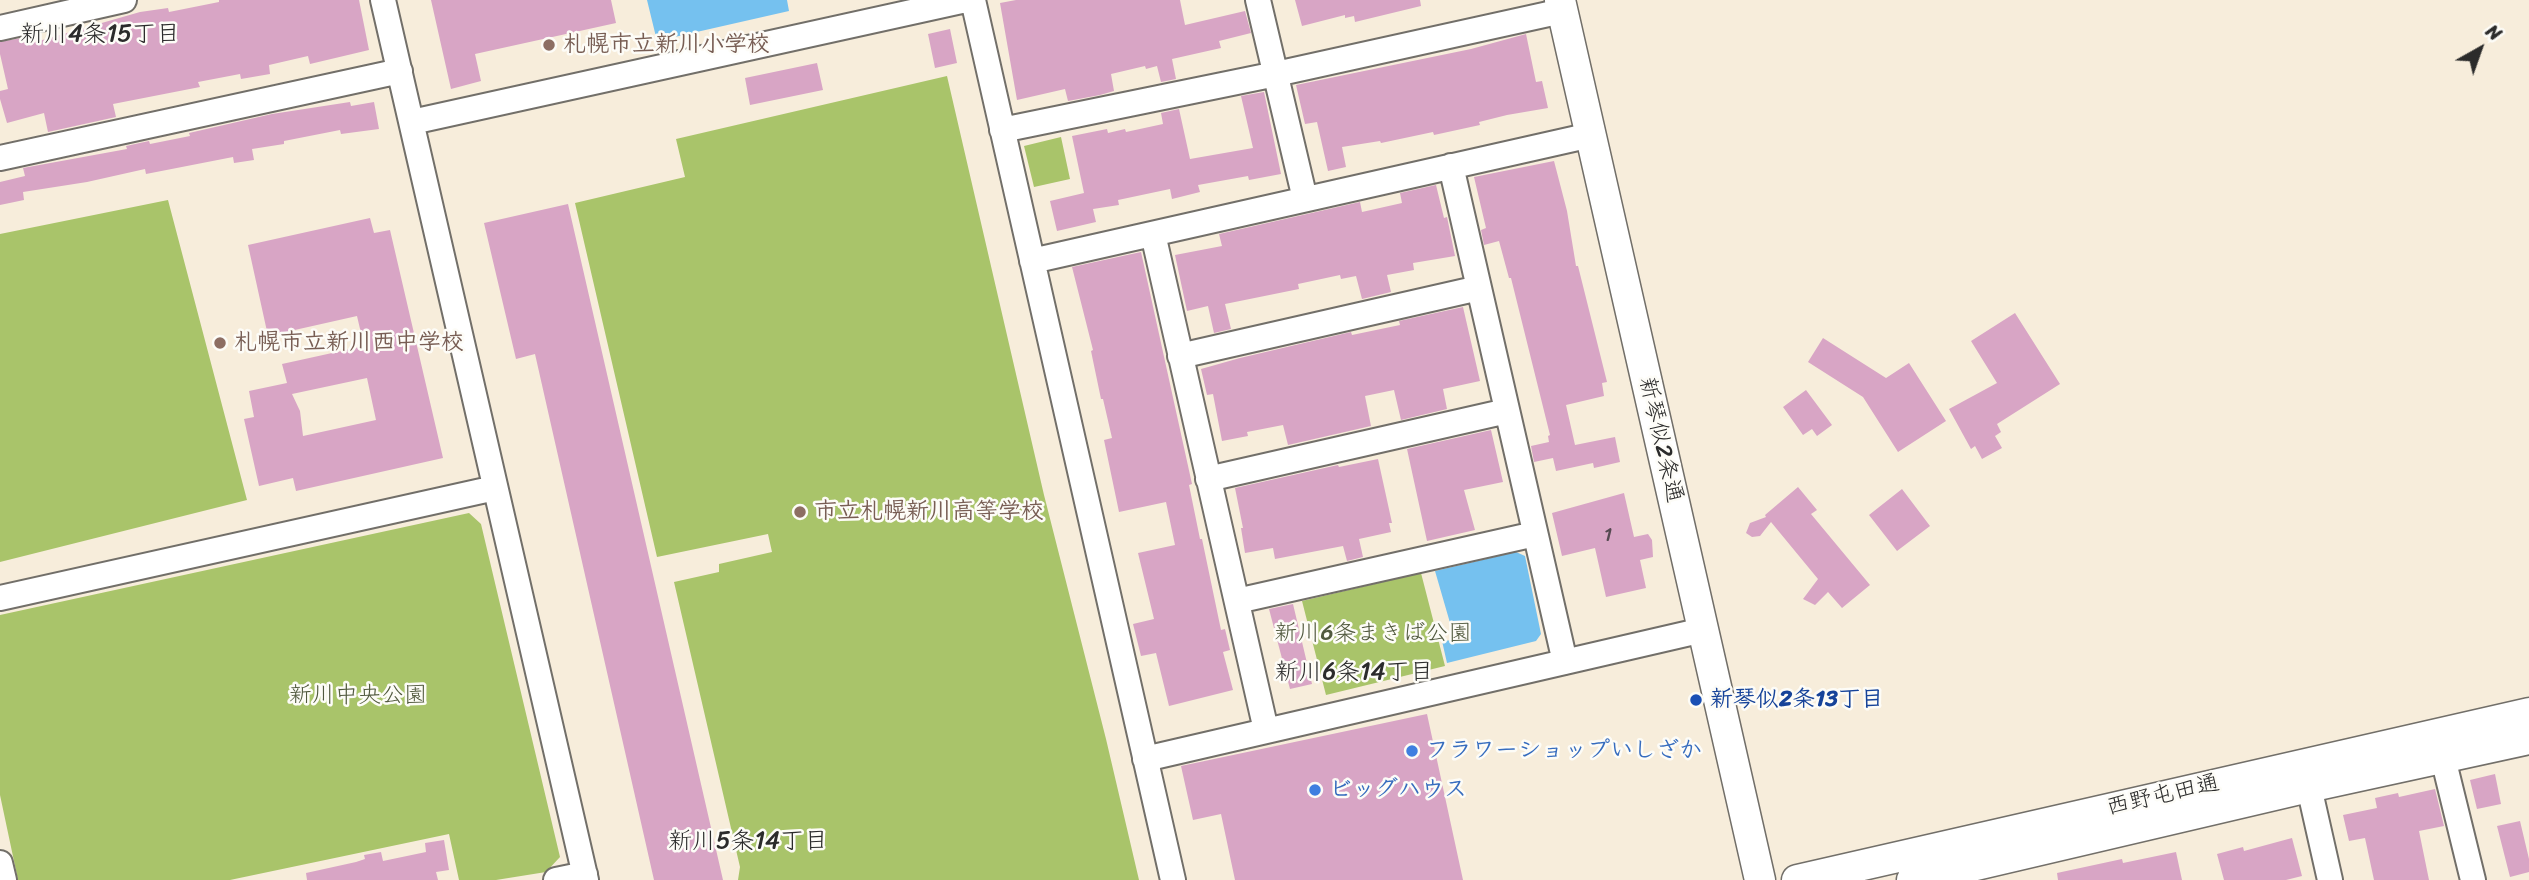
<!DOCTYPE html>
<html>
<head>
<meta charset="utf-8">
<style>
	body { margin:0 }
	#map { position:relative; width:2529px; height:880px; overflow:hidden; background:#f7eddb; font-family:Sriracha,sans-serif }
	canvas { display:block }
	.north { position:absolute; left:2445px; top:14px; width:70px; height:70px; -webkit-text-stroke:5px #fdfcf7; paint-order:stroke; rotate:40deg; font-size:19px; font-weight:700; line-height:28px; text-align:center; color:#2b2b2b }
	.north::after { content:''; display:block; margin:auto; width:24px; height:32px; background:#2b2b2b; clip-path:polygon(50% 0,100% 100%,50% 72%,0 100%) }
</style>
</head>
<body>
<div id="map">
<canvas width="2529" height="880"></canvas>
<div class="north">N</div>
</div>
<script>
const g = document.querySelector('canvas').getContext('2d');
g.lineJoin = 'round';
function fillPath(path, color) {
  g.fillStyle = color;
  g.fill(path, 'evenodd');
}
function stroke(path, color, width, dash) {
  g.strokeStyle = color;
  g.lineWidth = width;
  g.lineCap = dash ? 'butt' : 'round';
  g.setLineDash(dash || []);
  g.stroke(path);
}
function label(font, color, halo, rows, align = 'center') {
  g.font = font + ' Sriracha,"Klee One",sans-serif';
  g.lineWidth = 5;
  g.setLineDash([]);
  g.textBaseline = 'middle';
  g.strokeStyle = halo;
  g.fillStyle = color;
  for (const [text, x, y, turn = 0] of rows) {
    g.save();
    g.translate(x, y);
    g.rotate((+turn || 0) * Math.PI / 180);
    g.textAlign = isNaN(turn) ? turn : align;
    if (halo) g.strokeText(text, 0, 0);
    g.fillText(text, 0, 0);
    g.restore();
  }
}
const green = new Path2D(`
	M947 76 1044 495 1106 739 1139 880H738L740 867 674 582 719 572V564L772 552 768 534 657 557 575 203 685 177 676 139Z
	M1061 137 1070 179 1034 187 1024 146Z
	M168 200 247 500 0 562V234Z
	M469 513 481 524 560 857 546 872 496 880H459L449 834 230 880H18L0 795V615Z
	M1421 573 1445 666 1326 695 1302 601Z`);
const water = new Path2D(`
	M647 0H787L789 11 657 41Z
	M1516 552 1525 556 1541 634 1536 641 1447 663 1442 641 1455 640 1435 571Z`);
const building = new Path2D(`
	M219 0H359L369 50 310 64 308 56 269 65 270 74 241 79 240 74 198 82 200 87 113 104 116 117 48 132 44 113 7 123 0 99V91L8 89 0 54V42L31 36 32 43 140 12 168 8 169 12 219 2Z
	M431 0H611L616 23 475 54 481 81 451 89Z
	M1016 0H1180L1185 25 1245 11 1251 33 1219 41 1221 48 1172 59 1176 79 1161 82 1157 66 1146 69 1145 66 1111 74 1114 91 1100 95 1068 101 1065 89 1017 100 1000 3Z
	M1295 0H1420L1421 6 1355 22 1354 16 1345 18V15L1302 26Z
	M950 29 957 63 935 68 928 34Z
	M1526 34 1536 82 1542 81 1548 108 1507 115 1479 122 1480 125 1434 135 1433 132 1381 143 1380 141 1342 147 1346 167 1328 171 1317 122 1305 124 1296 85 1471 49Z
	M817 63 823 90 750 105 745 78Z
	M1264 92 1281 174 1249 180 1248 176 1198 185 1200 192 1172 199 1170 189 1118 200 1119 205 1093 209 1096 222 1057 231 1050 201 1084 193 1072 136 1107 129 1108 133 1125 129 1126 132 1163 124 1161 113 1179 109 1190 159 1253 148 1241 96Z
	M350 102 351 106 374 102 379 129 341 134 340 130 284 141V144L252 149 254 160 234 163 233 157 146 174 145 169 87 182 23 192 24 200 0 205V182L25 176 23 168 127 149 126 146 149 141 150 144 190 136 189 133 272 114Z
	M1554 161 1567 211 1576 266H1578L1607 382 1602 383 1604 396 1566 405 1575 445 1615 437 1620 462 1594 468 1593 463 1556 471 1553 458 1534 462 1531 446 1549 442 1548 436 1550 435 1511 278H1509L1499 241 1484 245 1481 230 1486 228 1474 177Z
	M1436 185 1444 218 1447 217 1455 256 1413 263 1414 270 1387 275 1391 292 1362 299 1356 276 1341 279 1340 275 1298 284 1299 289 1225 304 1231 329 1214 333 1208 306 1187 311 1175 255 1222 246 1219 234 1360 202 1362 212 1402 203 1400 193Z
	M568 204 723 880H654L535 354 516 359 484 223Z
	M370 218 374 233 390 230 443 458 296 491 293 478 259 486 244 419 254 417 249 391 287 383 282 364 364 346 357 316 268 336 248 245ZM367 378 376 420 303 436 300 411 292 394Z
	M1141 252 1192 484 1189 485 1200 539H1202L1221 630 1225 629 1230 650 1223 652 1233 690 1169 706 1156 653 1141 656 1133 624 1154 619 1138 553 1175 545 1166 502 1119 512 1104 440 1112 438 1103 399H1101L1091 351 1093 350 1072 267Z
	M1463 307 1480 381 1443 389 1447 409 1401 420 1394 390 1365 396 1371 426 1288 445 1283 425 1247 432 1248 436 1222 441 1213 394 1207 395 1201 369 1240 358 1351 332 1352 335 1400 325 1399 321Z
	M2015 313 2060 384 1997 424 2001 432 1995 436 2002 448 1982 459 1975 446 1971 449 1949 409 1997 383 1971 341Z
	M1823 338 1886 378 1909 363 1946 421 1898 452 1863 397 1808 362Z
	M1806 390 1832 425 1817 436 1812 429 1803 435 1783 407Z
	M1491 430 1503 482 1464 490 1475 530 1427 541 1407 449Z
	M1378 459 1392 523H1389L1391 532 1359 539 1363 557 1347 561 1343 546 1275 559 1273 548 1245 553 1241 528H1243L1235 488 1338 465 1339 467Z
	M1798 487 1817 510 1811 514 1870 585 1842 608 1828 592 1815 605 1803 599 1818 579 1771 522 1760 536 1752 537 1746 533 1750 523 1766 517 1765 515Z
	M1902 489 1930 526 1897 551 1869 515Z
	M1624 493 1634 537 1648 534 1652 540 1653 557 1640 560 1646 588 1606 597 1595 548 1562 556 1552 513Z
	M1293 604 1312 684 1290 689 1269 609Z
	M1427 714 1463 880H1235L1221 814 1193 820 1181 766Z
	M2495 774 2501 804 2477 809 2470 780Z
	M2435 789 2444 826 2419 831 2429 880H2374L2365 838 2349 841 2343 815 2377 808 2375 798 2398 793 2399 797Z
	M2520 821 2529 859V872L2510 877 2497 826Z
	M2292 838 2302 876 2286 880H2224L2217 854 2243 847 2244 851Z
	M444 840 449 870 436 872 438 880H307L306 873 356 862 365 859 364 855 381 852 383 861 426 852 425 843Z
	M2176 852 2182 880H2058L2057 873 2122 859 2123 863Z`);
const minor = new Path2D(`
	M383 0 586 880
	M973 0 1173 880
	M1258 0 1305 199
	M0 28 124 0
	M412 122 966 0
	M1002 130 1276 74 1562 11
	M0 158 400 71
	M1451 166 1565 662
	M1153 234 1266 730
	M1032 261 1591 135
	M1180 356 1479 288
	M1208 479 1507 411
	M0 598 495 488
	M1237 601 1535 534
	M2443 758 2473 880
	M1145 759 1703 630
	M2309 787 2330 880
	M0 863 4 880
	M556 880 585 874`);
const tertiary = new Path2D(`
	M1560 0 1760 880
	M1797 880 2529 713
	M1912 880 2309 787 2529 739`);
const markers = [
	[549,45,7,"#8d6e63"],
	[220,343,7,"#8d6e63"],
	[800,512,7,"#8d6e63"],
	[1696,700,7,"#1a4fb4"],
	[1412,751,7,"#3f7fe0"],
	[1315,790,7,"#3f7fe0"]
];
const numberNames = [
	["1",1608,536]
];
const educationNames = [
	["札幌市立新川小学校",563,45],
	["札幌市立新川西中学校",234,343],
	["市立札幌新川高等学校",814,512]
];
const streetNames = [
	["新琴似2条通",1660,440,77],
	["西野屯田通",2163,796,-13]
];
const parkNames = [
	["新川6条まきば公園",1373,634],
	["新川中央公園",358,696]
];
const transitNames = [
	["新琴似2条13丁目",1710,700]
];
const shopNames = [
	["フラワーショップいしざか",1426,751],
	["ビッグハウス",1329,790]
];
const neighbourhoodNames = [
	["新川4条15丁目",100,35],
	["新川6条14丁目",1354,673],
	["新川5条14丁目",748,842]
];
fillPath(green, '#a9c46a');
fillPath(water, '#75c1ef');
fillPath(building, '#d8a5c5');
stroke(minor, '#726f69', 28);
stroke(tertiary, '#726f69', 33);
stroke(minor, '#fff', 24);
stroke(tertiary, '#fff', 30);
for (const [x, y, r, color] of markers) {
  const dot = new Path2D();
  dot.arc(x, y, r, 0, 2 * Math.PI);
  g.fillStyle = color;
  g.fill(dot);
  stroke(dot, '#fdfcf7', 2.5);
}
label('19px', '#564a52', null, numberNames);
label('bold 23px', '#785e54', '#fdfcf7', educationNames, 'left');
label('23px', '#2b2b2b', '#fdfcf7', streetNames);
label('23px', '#51593e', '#fdfcf7', parkNames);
label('bold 23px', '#164399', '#fdfcf7', transitNames, 'left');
label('bold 23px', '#366cbe', '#fdfcf7', shopNames, 'left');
label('24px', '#2b2b2b', '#fdfcf7', neighbourhoodNames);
</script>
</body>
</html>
